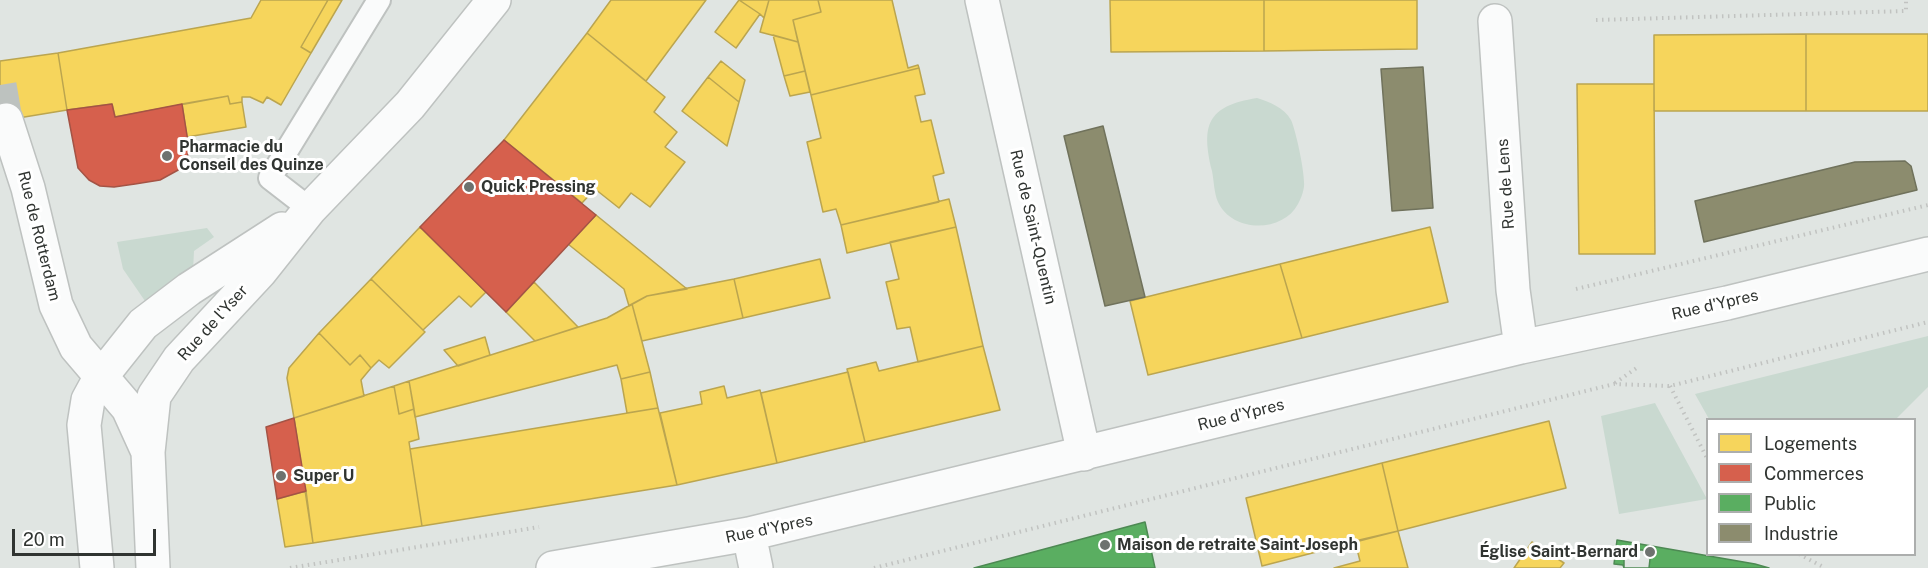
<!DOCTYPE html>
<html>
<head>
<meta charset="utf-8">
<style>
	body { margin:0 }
	#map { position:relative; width:1928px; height:568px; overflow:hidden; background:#e0e5e2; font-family:"Public Sans",sans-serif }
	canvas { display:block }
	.legend { position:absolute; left:1706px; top:418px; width:210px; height:138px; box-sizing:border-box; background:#fff; border:2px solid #acaead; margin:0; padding:8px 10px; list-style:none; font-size:18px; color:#303431 }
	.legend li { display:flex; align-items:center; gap:12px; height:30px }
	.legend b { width:30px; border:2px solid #acaead }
	.scale { position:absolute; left:12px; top:529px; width:144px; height:27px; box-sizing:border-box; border:3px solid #303431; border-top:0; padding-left:8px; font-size:18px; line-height:21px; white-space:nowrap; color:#303431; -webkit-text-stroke:4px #fff; paint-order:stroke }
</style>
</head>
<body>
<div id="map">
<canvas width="1928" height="568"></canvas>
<ul class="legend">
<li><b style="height:16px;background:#f6d55c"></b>Logements</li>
<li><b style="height:16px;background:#d6604d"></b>Commerces</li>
<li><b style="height:16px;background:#5aae61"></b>Public</li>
<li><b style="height:16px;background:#8c8c6e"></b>Industrie</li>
</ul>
<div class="scale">20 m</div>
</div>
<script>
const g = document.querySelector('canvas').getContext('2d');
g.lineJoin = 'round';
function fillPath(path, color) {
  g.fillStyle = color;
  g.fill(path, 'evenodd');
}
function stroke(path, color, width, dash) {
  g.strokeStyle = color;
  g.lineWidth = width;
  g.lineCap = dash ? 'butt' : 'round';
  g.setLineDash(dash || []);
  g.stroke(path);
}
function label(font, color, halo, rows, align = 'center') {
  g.font = font + ' "Public Sans",sans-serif';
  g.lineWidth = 6;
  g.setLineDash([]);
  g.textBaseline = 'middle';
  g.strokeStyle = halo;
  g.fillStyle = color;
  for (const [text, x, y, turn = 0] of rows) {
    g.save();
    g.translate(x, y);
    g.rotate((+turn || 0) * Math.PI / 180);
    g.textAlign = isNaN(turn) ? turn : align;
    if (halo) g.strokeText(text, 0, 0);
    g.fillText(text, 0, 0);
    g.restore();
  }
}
const green = new Path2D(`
	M1257 98C1269 102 1284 107 1291 120 1296 131 1304 169 1304 182 1305 188 1301 199 1298 204 1283 233 1232 233 1218 202 1214 193 1214 181 1212 171 1201 125 1207 106 1257 98Z
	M207 228 214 237 194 251 193 271 145 301 123 269 117 242Z
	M1928 336V387L1896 419H1709L1695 394Z
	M1655 403 1707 499 1619 514 1601 416Z`);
const homes = new Path2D(`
	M261 0H328L301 47 311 53 281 105 267 97 263 103 250 97H242V102L230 104 228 96 115 117 112 104 67 110 58 53 251 18Z
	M328 0H342L311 53 301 47Z
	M611 0H706L646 81 587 33Z
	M739 0H769L764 18 760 14Z
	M739 0 760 14 736 48 715 32Z
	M769 0H818L821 12 793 20 798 42 760 32Z
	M818 0H892L908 68 918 65 919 68 811 95 793 20 821 12Z
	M1110 0H1264V51L1111 52Z
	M1264 0H1417V49L1264 51Z
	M587 33 665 97 654 112 677 132 665 147 685 162 650 207 631 193 619 208 595 189 582 203 504 140Z
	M1806 34V111H1654V35Z
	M1806 34H1928V111H1806Z
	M773 35 798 42 805 71 784 76Z
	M58 53 67 110 0 121V61Z
	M721 61 745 80 739 102 708 77Z
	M919 68 925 94 915 96 921 122 931 120 944 173 933 176 939 202 841 225 836 209 823 212 807 142 821 138 811 95Z
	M805 71 810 92 790 96 784 76Z
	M708 77 739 102 727 146 682 111Z
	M1577 84H1654L1655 254H1579Z
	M228 96 230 104 242 102 246 127 187 137 182 104Z
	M949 199 956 227 847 253 841 225Z
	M596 215 687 289 647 296 629 306 624 289 568 244Z
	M420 227 486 292 471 307 459 296 423 330 371 279Z
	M956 227 983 346 918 362 910 327 897 329 886 282 899 279 890 242Z
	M1430 227 1448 302 1302 338 1280 264Z
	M820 259 830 298 743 318 734 279Z
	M1280 264 1302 338 1148 375 1130 301Z
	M371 279 425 332 389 368 379 360 371 368 360 355 350 365 319 333Z
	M734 279 743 318 642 341 632 304 647 296Z
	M534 282 578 327 535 341 506 312Z
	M632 304 650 372 621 379 617 365 415 417 409 381 607 318Z
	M319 333 350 365 360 355 371 368 361 380 364 396 294 418 287 378 289 368Z
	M485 337 490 355 458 366 444 350Z
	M983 346 1000 410 865 442 847 369 876 362 879 371Z
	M650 372 658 408 627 413 621 379Z
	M848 372 865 442 777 463 761 393Z
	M409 381 414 409 399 414 394 386Z
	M394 386 399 414 414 409 419 439 409 442 422 526 313 543 294 418Z
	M724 386 727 398 760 390 777 463 677 485 660 413 702 404 700 392Z
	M658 408 677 485 422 526 410 449Z
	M1549 421 1566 488 1398 531 1382 463Z
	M1382 463 1398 531 1262 566 1246 498Z
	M306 491 313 543 285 547 277 499Z
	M1398 531 1408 568H1334L1360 561 1355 541Z
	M1532 542 1564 563 1560 568H1514Z`);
const shops = new Path2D(`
	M112 104 115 117 182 104 189 148 187 158 180 169 160 180 135 184 114 187 100 186 89 180 78 168 67 110Z
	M504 140 596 215 506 312 420 227Z
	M294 418 306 491 277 499 266 427Z`);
const public = new Path2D(`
	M1145 522 1155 568H974Z
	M1617 540 1755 564 1769 568H1624L1623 565 1614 564Z
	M1632 550H1643L1650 559 1649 568H1624V556Z`);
const industry = new Path2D(`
	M1423 67 1433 208 1392 211 1381 69Z
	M1103 126 1145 297 1105 306 1064 136Z
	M1905 161 1911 166 1917 190 1704 242 1695 201 1855 162Z`);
const streetTunnel = new Path2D(`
	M0 85 6 120`);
const path = new Path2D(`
	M1596 20 1906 11V0
	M1576 289 1928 205
	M1615 383 1638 367
	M1670 386 1708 460
	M1799 554 1825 568
	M290 568 539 527
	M874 568 1614 384 1670 386 1928 322`);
const lane = new Path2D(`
	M310 209 270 178 379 0`);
const street = new Path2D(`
	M982 0 1084 454
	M1495 21 1513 290 1521 347
	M6 120 28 188 56 305 76 347 128 408 148 452
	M749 534 756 568
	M97 568 84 425 88 400 100 378 143 324 189 289 282 229
	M153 568 148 452 154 396 179 359 260 272 310 209 410 105 494 0
	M553 568 749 534 1521 347 1727 303 1928 254`);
const markers = [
	[167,156,6,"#6e726f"],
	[469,187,6,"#6e726f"],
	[281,476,6,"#6e726f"],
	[1105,545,6,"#6e726f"],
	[1650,552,6,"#6e726f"]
];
const poiNames = [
	["Pharmacie du",179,147],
	["Conseil des Quinze",179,165],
	["Quick Pressing",481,187],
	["Super U",293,476],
	["Maison de retraite Saint-Joseph",1117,545],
	["Église Saint-Bernard",1638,552,"right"]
];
const streetNames = [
	["Rue de Lens",1506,184,-94],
	["Rue de Saint-Quentin",1033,227,77],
	["Rue de Rotterdam",39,236,76],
	["Rue d'Ypres",1715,305,-13],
	["Rue de l'Yser",213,323,-48],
	["Rue d'Ypres",1241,415,-14],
	["Rue d'Ypres",769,529,-12]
];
fillPath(green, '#c9d9d0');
fillPath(homes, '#f6d55c');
stroke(homes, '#bba54f', 1.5);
fillPath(shops, '#d6604d');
stroke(shops, '#a45345', 1.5);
fillPath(public, '#5aae61');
stroke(public, '#4d8953', 1.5);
fillPath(industry, '#8c8c6e');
stroke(industry, '#70725c', 1.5);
stroke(streetTunnel, '#bdc2bf', 33, [33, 16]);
stroke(lane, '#bec2c0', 26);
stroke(street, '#bec2c0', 36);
stroke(path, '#c1c3c1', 4, [1.5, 4.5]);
stroke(lane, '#fafbfb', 22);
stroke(street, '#fafbfb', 33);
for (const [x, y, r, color] of markers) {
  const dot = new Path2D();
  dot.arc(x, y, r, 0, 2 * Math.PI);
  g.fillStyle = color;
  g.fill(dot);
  stroke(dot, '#fff', 2);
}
label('bold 16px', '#303431', '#fff', poiNames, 'left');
label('16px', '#303431', '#fff', streetNames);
</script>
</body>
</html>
